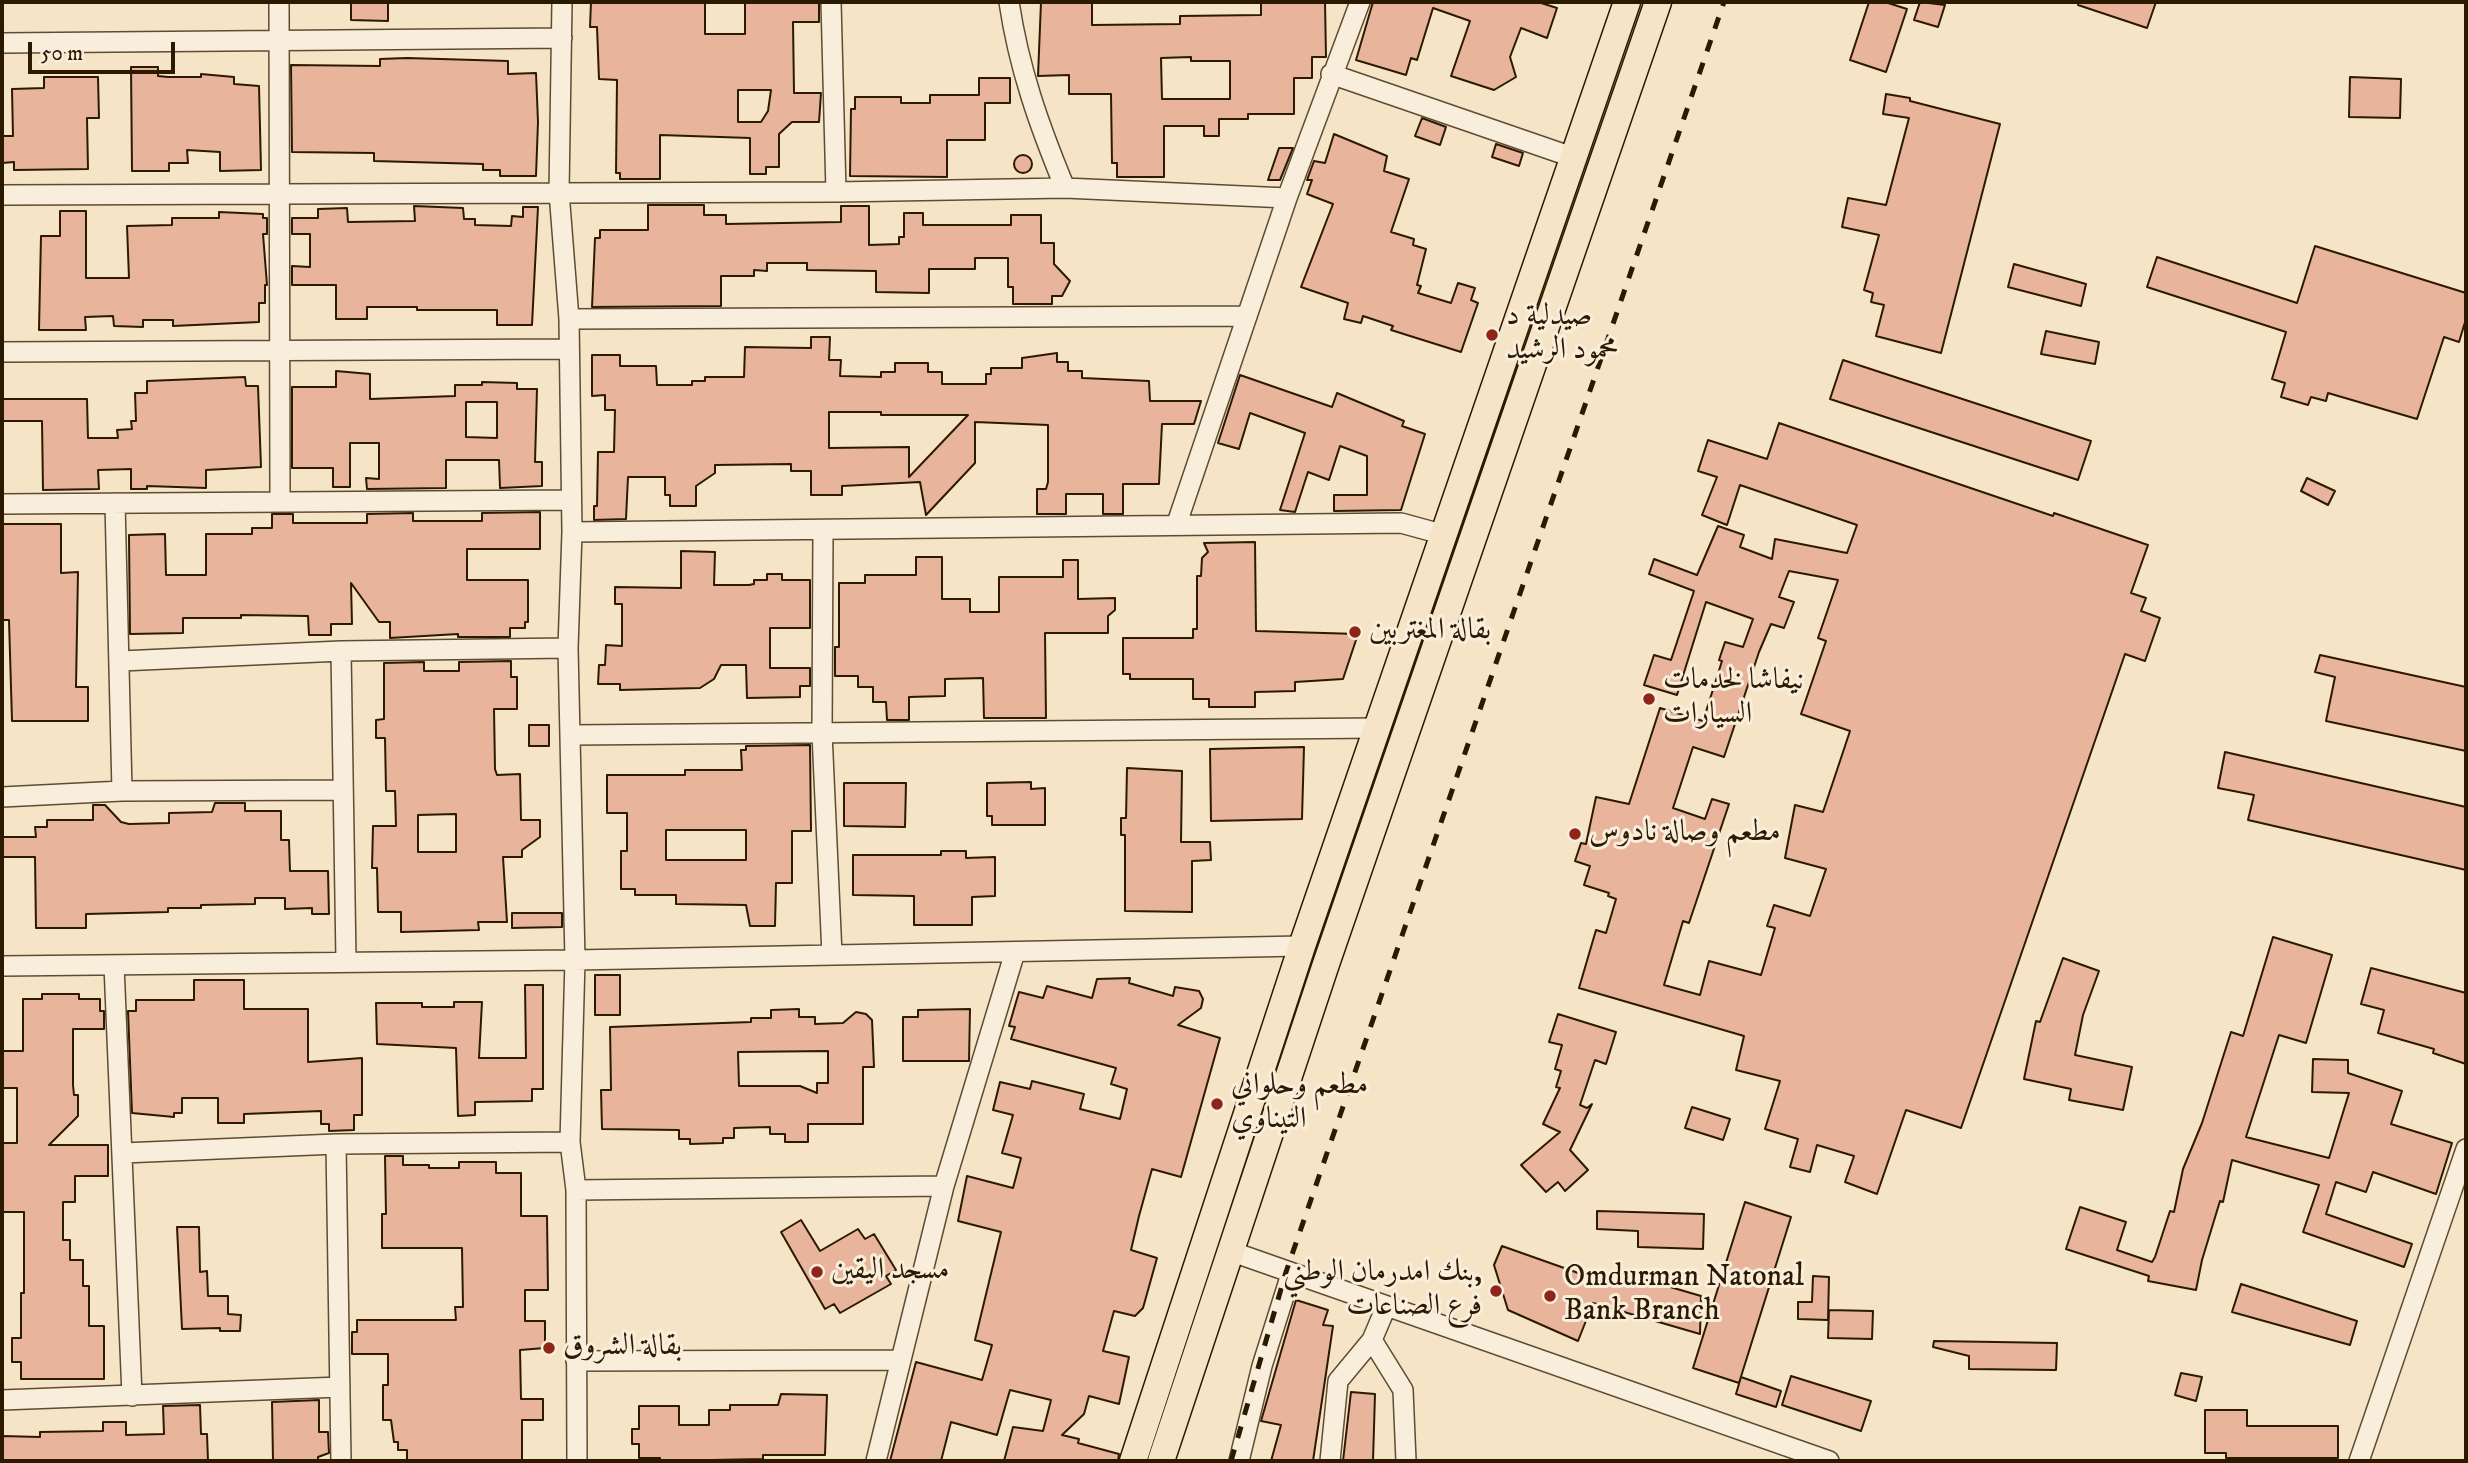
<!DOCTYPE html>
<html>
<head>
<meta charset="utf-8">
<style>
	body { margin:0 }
	#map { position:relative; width:2468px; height:1463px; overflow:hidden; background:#f6e4c7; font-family:"IM FELL DW Pica",serif }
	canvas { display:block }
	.frame { position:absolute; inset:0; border:4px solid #2c1a00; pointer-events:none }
	.scale { position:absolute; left:28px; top:42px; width:147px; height:32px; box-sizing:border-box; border:4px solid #2c1a00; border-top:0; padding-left:9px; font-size:21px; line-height:24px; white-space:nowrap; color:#2c1a00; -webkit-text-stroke:5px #f9eddb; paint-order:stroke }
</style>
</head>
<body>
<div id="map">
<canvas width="2468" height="1463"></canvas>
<div class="frame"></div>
<div class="scale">50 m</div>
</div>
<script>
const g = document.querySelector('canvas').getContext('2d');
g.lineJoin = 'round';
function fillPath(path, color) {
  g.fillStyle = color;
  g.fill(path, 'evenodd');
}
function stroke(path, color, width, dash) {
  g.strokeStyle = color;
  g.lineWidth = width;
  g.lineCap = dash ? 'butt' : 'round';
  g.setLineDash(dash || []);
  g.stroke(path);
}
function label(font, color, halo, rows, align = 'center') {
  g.font = font + ' "IM FELL DW Pica",Amiri,serif';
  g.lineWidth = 6;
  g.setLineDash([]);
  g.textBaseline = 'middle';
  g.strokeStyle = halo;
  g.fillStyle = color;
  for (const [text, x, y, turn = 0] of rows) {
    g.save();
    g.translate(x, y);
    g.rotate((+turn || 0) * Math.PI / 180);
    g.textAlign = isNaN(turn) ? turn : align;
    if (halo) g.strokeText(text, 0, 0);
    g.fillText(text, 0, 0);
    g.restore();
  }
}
const building = new Path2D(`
	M351 2H388V21L351 20Z
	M591 2H705V34H745V2H819V22H793L794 93H821L819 122H792L779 134V167H766V174H750V138L660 135V179H620V173H616L617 80 599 79 597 27H590ZM738 90H771L768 111 761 122H738Z
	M1041 2H1092V25L1180 24V16L1261 15V2H1325L1326 57H1312V78H1294V114H1248V119H1219V136H1204V126H1164V177H1117V163H1112L1111 94H1069V75L1038 76ZM1191 57V61H1230V99H1162L1161 58Z
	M1373 2H1538L1557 8 1547 38 1521 28 1510 57 1516 77 1494 90 1451 76 1470 21 1433 8 1417 60 1411 58 1406 75 1356 60Z
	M1869 2H1885L1907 9 1886 72 1850 60Z
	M1920 2 1945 5 1938 27 1914 20Z
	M2079 2H2156L2147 28 2078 5Z
	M407 58 508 61V74L536 73 538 122 536 176H500V170H483V164L374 161V153L292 152 291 65 380 66V59Z
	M131 67H158V76L168 77H201V74L234 77V84L259 86 261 170 220 171V152L187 150 188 163H169V171H132Z
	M44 77H98L99 118H87L88 169 14 170V162L2 163V136H13L12 89 44 88Z
	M2350 77 2401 79 2400 118 2349 117Z
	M979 78H1010V103H985V140H947V177L850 176 851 109H855V97H901V103H930V95H979Z
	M1886 94 1910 98V101L2000 124 1941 353 1876 336 1884 305 1871 302 1873 293 1864 290 1879 235 1842 227 1848 198 1886 205 1909 118 1883 114Z
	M1422 118 1446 127 1440 145 1415 136Z
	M1334 134 1387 156 1384 171 1409 179 1391 232 1414 239 1413 245 1426 249 1417 285 1421 286 1418 293 1451 303 1458 283 1475 288 1471 300 1478 303 1461 352 1391 330 1393 326 1363 316 1361 323 1344 319 1348 303 1301 287 1333 204 1307 194 1312 180H1307L1314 161 1325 163Z
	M1496 144 1523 153 1519 166 1492 157Z
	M1279 148H1293L1280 180H1268Z
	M1014 164a9 9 0 1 1 18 0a9 9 0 1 1-18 0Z
	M648 205H704V215H726V224L841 222V206H869V245L899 244V237H904V213H923V225H1011V215H1041V243H1054V264L1070 281 1062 296H1052V304H1013V287H1008V258H975V269H929V293L876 292V271L807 270V263H767V271L754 270V276H721V306L592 307 595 238H600V230H648Z
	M414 206 463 208 464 219H475V225L511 226 512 216 523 217V207H538L532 325H497V310H417V307H367V319H336V285H292V266L310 267V234H292V218H318V209L347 208 348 222 415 221Z
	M60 211H86V278H129L127 226 172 225V218H219V212L263 214V218H267V234H263L267 285H265V303H259V322L173 326V320H143V327L114 326 113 316 85 317 86 330H39L41 236H60Z
	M2315 246 2466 293V319L2459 342 2444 337 2417 419 2328 393 2326 401 2311 397 2308 405 2281 397 2285 383 2272 379 2286 332 2147 287 2157 257 2297 303Z
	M2014 264 2086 284 2081 306 2008 287Z
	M2046 331 2099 342 2095 364 2041 354Z
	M811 337H830L829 360H841L840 376 881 377V372H895V363H928V372H942V384H986V374H991V368H1022V358L1057 353V362H1068V371H1082V378L1149 381 1150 401H1201L1194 424H1162L1159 484H1123V514H1103V494H1066V514H1037V489H1046L1048 482V425L975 422V463L926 515 920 482 842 486V495H811V471H791V464L715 465V473L696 486V506H670V495H665V477H628L626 519 594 520V506H597L598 452H614L615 410H605V395L592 396V355H620V366H656L657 385H692V381H705V377H744L745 347 811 348ZM829 412H881V415H968L909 477V447L829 448Z
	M1843 360 2091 441 2078 480 1830 399Z
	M336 371 370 374V399L455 396V385H482V382L517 383V389H537L535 462H542V486L500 488 499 460H446V488L367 489 366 478 379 479V443H350V487H333V468H292V387H336ZM466 402H497V438L466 437Z
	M1240 375 1332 407 1337 393 1404 421 1402 426 1425 434 1401 510 1334 511V495H1367V456L1340 446 1329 480 1308 472 1295 512 1280 510 1305 433 1250 413 1239 449 1218 443Z
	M245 377 246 386H258L261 467 206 470V488L147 486V489H131V469L98 470 99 489 43 490 42 421H2L3 399H87L88 438H118L117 430 132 429 131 421H136L135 393H147V381Z
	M1779 423 2053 516 2054 513 2148 545 2131 593 2146 598 2141 611 2160 618 2145 661 2125 654 1961 1128 1906 1110 1877 1194 1845 1182 1854 1156 1817 1145 1810 1172 1790 1167 1798 1139 1765 1129 1780 1081 1736 1070 1744 1036 1579 988 1596 930 1606 933 1616 899 1608 896 1609 893 1584 885 1590 866 1575 861 1581 843 1586 844 1596 797 1629 804 1660 708 1703 721 1722 661 1719 660 1725 642 1743 647 1753 619 1706 602 1677 695 1644 685 1654 655 1671 660 1694 591 1649 574 1654 559 1697 575 1718 526 1744 535 1740 547 1772 559 1775 539 1847 553 1857 525 1740 485 1727 525 1702 515 1717 477 1698 471 1708 440 1767 459ZM1789 571 1838 580 1818 638 1826 641 1801 714 1850 731 1823 812 1795 805 1785 858 1826 869 1810 916 1774 905 1767 926 1775 928 1761 975 1709 961 1700 995 1664 985 1683 921 1689 923 1729 804 1712 799 1705 819 1673 808 1693 747 1724 757 1759 652 1771 624 1784 628 1794 602 1779 597Z
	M2307 478 2335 491 2328 505 2301 491Z
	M540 512V549H467V580H528V622H525V628H510V637H458V634L390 638V622H379L351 583 352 624H331V635H309L308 616 241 615V618H183V633L130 634 129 535 165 534 166 575H206V534H252V528H272V514H293V523H367V514L413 513V521H482V513Z
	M2 524H61V573L78 572 76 687H88V721H12L9 620H2Z
	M1255 542 1256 631 1358 634 1343 679 1295 682V691L1255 692V707H1209V699H1193V679H1130V674H1123V638H1193V629H1197V576H1201L1202 558 1208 552 1204 543Z
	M681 551 715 552 714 585H749L754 584V580H767V574H782V580H810V628H770V668H810V686H800V697L747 698 746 665H721L714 679 700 688 620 690V684H598L599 665H605L606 645 622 646V604H615V587L681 588Z
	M916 557H942V599H970V612H999V577H1063V560H1078V599L1115 598V610L1108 616V633H1045L1046 718H984L983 678 945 679V696L909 697V720H887L886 702H873V687H858V676H835V647H839V583H865V575H916Z
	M2320 655 2466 687V751L2326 721 2335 677 2315 672Z
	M511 661V677H517V709H494L495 769 497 775 520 774 521 820H540V837L522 850V857H503L507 922H478L479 930 401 932V912H378L377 868H372L373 826H396L395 791H386L385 738H376V720L384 719V663L424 662V671H459V662ZM456 814V852H418V815Z
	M529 725H549V746H529Z
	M810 745 811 831H792V883H776L775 926H750L746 905 676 904V895H635V889H621V851H627V813H607V775H685V770H742L741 750H746V746ZM666 830H746V860H666Z
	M1304 747 1302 819 1211 821 1210 749Z
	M2225 752 2466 807V870L2248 820 2254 795 2218 788Z
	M1127 768 1182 771 1181 842H1210L1211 860 1192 861V912L1125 911V835H1121V818H1126Z
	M1031 782V789L1045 788V825H992V816H987V783Z
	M844 783H906L905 827 844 826Z
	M215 803H245V811H281V840H289L290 871H328L329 914H312V908L285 909V898H255V904L201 905V908H168V912L86 914V928H36L35 857H2V837H36L35 827H47V820H93V805H105L121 822 129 824 169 823V813L212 812Z
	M941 851H966V858L995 857V896L972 897V925H914V896L853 895V855H941Z
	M512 913H562V927L512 928Z
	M2273 937 2332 955 2306 1043 2279 1035 2246 1137 2329 1158 2349 1093 2312 1092 2313 1059 2348 1060V1073L2402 1091 2391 1124 2452 1143 2436 1194 2373 1172 2366 1192 2336 1182 2326 1214 2412 1244 2404 1267 2303 1232 2319 1185 2232 1160 2223 1202 2220 1201 2202 1260 2196 1290 2148 1281 2149 1276 2066 1249 2080 1207 2126 1222 2117 1250 2152 1262 2155 1257 2170 1211 2174 1212 2183 1169 2202 1123 2231 1032 2243 1036Z
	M2063 958 2099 971 2083 1015 2075 1055 2132 1067 2123 1110 2069 1100 2071 1089 2024 1079 2036 1021 2040 1022Z
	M2371 968 2466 993V1064L2433 1053 2434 1049 2378 1033 2384 1010 2361 1004Z
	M595 975H620V1015H595Z
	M1130 978 1129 983 1173 996 1175 987 1199 991 1203 999 1201 1008 1178 1025 1220 1038 1181 1177 1152 1169 1139 1216 1131 1250 1157 1258 1143 1308 1135 1316 1114 1311 1103 1351 1129 1357 1119 1404 1089 1396 1084 1414 1062 1435 1079 1439 1078 1443 1119 1454 1118 1461H1004L1013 1427 1043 1431 1051 1400 1010 1390 997 1435 951 1422 941 1461H890L916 1362 982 1380 992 1345 975 1340 1001 1232 958 1221 967 1176 1013 1188 1021 1158 1002 1153 1013 1115 993 1110 1000 1082 1030 1089 1032 1081 1084 1094 1080 1109 1120 1119 1127 1089 1111 1084 1116 1068 1011 1039 1015 1027 1009 1026 1019 992 1043 998 1047 986 1092 998 1097 979Z
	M194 980H244V1009H308V1062L362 1058V1115H354V1130L329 1131V1124H321V1111L244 1114V1123H218V1098H182V1113H174V1117L132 1113 128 1011H136V1000H194Z
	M525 985H543V1089H532V1101L475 1102V1115L458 1116 456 1048 377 1044 376 1003H422V1007H454V1002H482L479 1058H526Z
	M42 994H79V999H100V1011H104V1029H73V1085L74 1095H78V1116L49 1145H108V1176H75V1202H63V1240H70V1260H83V1286H89V1326H104V1379H21V1362H12V1338H21V1293H24V1212H2V1143H17V1088H2V1051H23V999H42Z
	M799 1009V1017H815V1024L843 1023 856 1012 866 1014 872 1020 874 1067H863V1124H808V1142H785V1134H770V1127L734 1128V1138H723V1143L690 1144V1139H679V1130L602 1129 601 1090H611L610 1027 751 1022V1018H771V1010ZM828 1051V1083H817V1093L800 1086H739L738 1052Z
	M970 1009 969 1061H903V1017H918V1010Z
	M1558 1014 1616 1032 1606 1064 1595 1060 1580 1105 1587 1108 1592 1104 1570 1150 1588 1170 1565 1191 1558 1182 1546 1192 1521 1165 1560 1132 1543 1124 1560 1088 1556 1087 1561 1071 1555 1069 1562 1045 1549 1042Z
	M1692 1107 1730 1119 1723 1140 1685 1128Z
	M385 1156H403V1165H429V1168H459V1162H496V1173H521V1216H547L548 1290H525V1321H545V1348L520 1350 521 1399H543V1420H522V1461H407V1450H398V1442H394L391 1420H383V1385H388V1354H352V1332H357V1320H456L455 1307H463L462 1248H382V1214H386Z
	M1745 1202 1791 1217 1739 1383 1693 1368Z
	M1597 1211 1704 1214 1703 1249 1638 1247V1231L1597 1229Z
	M801 1220 820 1251 858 1229 865 1239 874 1234 896 1270 886 1276 891 1284 840 1313 834 1304 825 1309 781 1232Z
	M177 1227H199L200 1272 207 1271 208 1296H228V1314L241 1315 240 1331H220V1328L182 1329Z
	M1502 1246 1615 1286 1619 1272 1701 1296 1700 1334 1593 1303 1578 1341 1508 1310 1494 1265Z
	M1813 1276 1829 1277 1828 1320 1798 1319V1302H1812Z
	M2241 1284 2357 1321 2350 1345 2232 1312Z
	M1296 1300 1328 1310 1323 1325 1333 1326 1313 1461H1271L1281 1425 1261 1421Z
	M1829 1310 1873 1311 1872 1339 1828 1338Z
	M1934 1341 2057 1343 2056 1370 1969 1369V1356L1933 1347Z
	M2181 1373 2202 1377 2196 1401 2175 1395Z
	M1791 1376 1871 1401 1861 1431 1782 1405Z
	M1741 1377 1781 1391 1776 1407 1736 1394Z
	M1351 1392 1375 1394 1373 1461H1343Z
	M781 1394 827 1395 825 1455H763V1459L660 1461V1458H639V1444H632V1429H639V1406H679V1425H709V1410H730V1405H778Z
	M319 1400V1432H328L329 1453 318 1457V1461H273L272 1402Z
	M200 1405 201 1434H207L208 1461H2V1436L40 1437V1432L103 1431V1422H126V1435L164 1434 163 1406Z
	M2205 1410H2247V1426H2338V1458H2226V1453H2205Z`);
const minor = new Path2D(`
	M279 2 280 502
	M562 2 559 192 569 319 572 532 568 648 575 960 570 1142 576 1190 577 1461
	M831 2 836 192
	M1009 2C1019 69 1039 125 1065 188
	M2 43 562 38
	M1331 74 1575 158
	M2 195 836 192 1065 188 1287 198
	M569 319 1246 316
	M2 352 567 349
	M115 503 122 791
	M2 504 570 500
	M1177 523 1287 198 1360 2
	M823 531 822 733 832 955
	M572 532 1401 523 1445 535
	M341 651 346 960
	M121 661 341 651 568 648
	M572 735 1379 728
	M2 797 122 791 343 790
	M114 965 132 1396
	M2 966 575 960 1302 946
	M336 1144 341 1461
	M123 1153 336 1144 570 1142
	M576 1190 944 1186
	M1230 1251 1829 1461
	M1372 1340 1403 1390 1406 1461
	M576 1361 901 1360
	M2 1400 340 1387
	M876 1461 944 1186 1015 952
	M1239 1461 1262 1366 1291 1274
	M1330 1461 1338 1381 1372 1340 1386 1307
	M2359 1461 2466 1149`);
const major = new Path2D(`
	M1133 1461 1302 946 1627 2
	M1161 1461 1326 964 1658 2`);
const rail = new Path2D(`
	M1231 1461 1286 1272 1724 2`);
const markers = [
	[1492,335,7,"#8f2418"],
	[1355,632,7,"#8f2418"],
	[1649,699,7,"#8f2418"],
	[1575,834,7,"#8f2418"],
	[1217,1104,7,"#8f2418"],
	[817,1272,7,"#8f2418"],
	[1496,1291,7,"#8f2418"],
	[1550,1296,7,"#8f2418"],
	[549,1348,7,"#8f2418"]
];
const poiNames = [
	["صيدلية د",1506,318],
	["محمود الرشيد",1506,352],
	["بقالة المغتربين",1369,632],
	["نيفاشا لخدمات",1663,682],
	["السيارات",1663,716],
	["مطعم وصالة نادوس",1589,834],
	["مطعم وحلواني",1231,1087],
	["التيناوي",1231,1121],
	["مسجد اليقين",831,1272],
	["بنك امدرمان الوطني,",1482,1274,"right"],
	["فرع الصناعات",1482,1308,"right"],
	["Omdurman Natonal",1564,1279],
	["Bank Branch",1564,1313],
	["بقالة الشروق",563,1348]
];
fillPath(building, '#e8b49b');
stroke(building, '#2c1a00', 2);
stroke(minor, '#5e4c32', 22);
stroke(major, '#2c1a00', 29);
stroke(minor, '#f9eddb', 19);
stroke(major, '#f6e4c7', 26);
stroke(rail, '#2c1a00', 5, [12, 12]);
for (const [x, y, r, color] of markers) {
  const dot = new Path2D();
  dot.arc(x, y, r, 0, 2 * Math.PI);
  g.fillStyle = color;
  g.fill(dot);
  stroke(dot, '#f9eddb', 2.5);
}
label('30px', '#2c1a00', '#f9eddb', poiNames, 'left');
</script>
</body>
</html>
